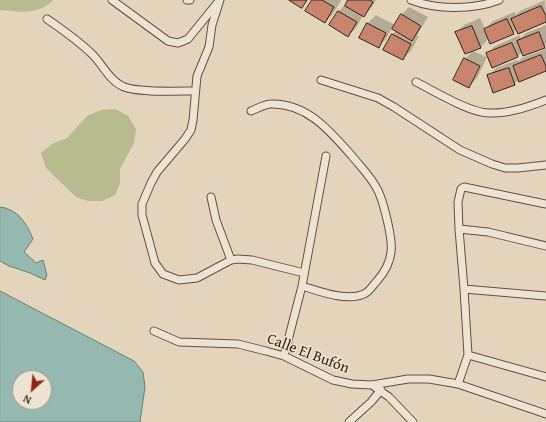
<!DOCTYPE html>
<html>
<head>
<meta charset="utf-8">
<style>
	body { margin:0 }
	#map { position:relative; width:546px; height:422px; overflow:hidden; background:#e2d5bb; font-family:"Gentium Book Plus",serif }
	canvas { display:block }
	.north { position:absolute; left:12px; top:370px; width:40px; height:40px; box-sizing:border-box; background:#ece4d3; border:1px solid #a39787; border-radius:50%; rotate:207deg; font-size:11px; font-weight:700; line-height:16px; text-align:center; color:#352414 }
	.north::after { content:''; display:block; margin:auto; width:14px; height:18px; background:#8f2418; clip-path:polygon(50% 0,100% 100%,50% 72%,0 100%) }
</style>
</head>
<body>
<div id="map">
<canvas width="546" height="422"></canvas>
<div class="north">N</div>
</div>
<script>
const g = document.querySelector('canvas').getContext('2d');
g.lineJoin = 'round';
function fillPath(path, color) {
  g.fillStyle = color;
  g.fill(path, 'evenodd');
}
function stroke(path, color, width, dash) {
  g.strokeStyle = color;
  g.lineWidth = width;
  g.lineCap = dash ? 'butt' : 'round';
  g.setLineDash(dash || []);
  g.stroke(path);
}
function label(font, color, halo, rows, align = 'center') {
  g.font = font + ' "Gentium Book Plus",serif';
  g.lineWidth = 3;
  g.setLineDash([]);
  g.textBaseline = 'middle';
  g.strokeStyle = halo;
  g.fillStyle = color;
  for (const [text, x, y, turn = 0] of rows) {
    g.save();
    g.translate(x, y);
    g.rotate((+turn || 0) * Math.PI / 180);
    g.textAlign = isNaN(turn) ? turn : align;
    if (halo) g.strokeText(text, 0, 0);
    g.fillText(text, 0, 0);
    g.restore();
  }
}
const green = new Path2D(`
	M0 0H53C40 15 18 12 0 10Z
	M115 109 128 116 136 129 134 143 120 169V183L115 195 102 201H88L76 197 46 168 41 153 52 144 67 138 87 116 101 110Z`);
const water = new Path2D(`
	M0 207C18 209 27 224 33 239L24 252 36 263 43 260 47 275 45 280 30 273 9 266 0 261Z
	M0 291 134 361 143 372 145 387 140 422H0ZM20 378H44V402H20Z`);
const shadow = new Path2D(`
	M313 0H341L333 14 325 22Z
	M350 0H376L372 7 363 15 356 28 348 36 330 25 339 11Z
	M545 0 546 21 517 29 513 33 489 38 481 47 465 53 456 33 464 25 480 18 485 29 493 21 515 12 516 15 520 11Z
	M409 7 428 17 417 35 419 36 411 51 403 59 392 35 396 31 392 28 386 39 378 47 368 23 376 15 395 25 401 15Z
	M546 25V45L544 47 522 52 518 56 487 54 495 46 520 35 521 38 526 33Z
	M546 49V70L520 79 514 84 488 76 496 68 517 60 518 62 522 58Z
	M473 51 487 57 477 78 469 86 465 59Z`);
const building = new Path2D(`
	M289 0H307L302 8Z
	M312 0H322L334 7 325 23 305 11Z
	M348 0H370L373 2 364 17 345 6Z
	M541 6 546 16V22L518 34 511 19Z
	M338 11 357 22 348 37 329 25Z
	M401 14 421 26 412 41 392 29Z
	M507 19 514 34 490 44 484 29Z
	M367 23 386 33 379 48 359 38Z
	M472 26 481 48 465 54 455 32Z
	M539 32 545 48 523 56 517 41Z
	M392 34 411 44 403 60 383 50Z
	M512 43 518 57 492 68 486 53Z
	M541 55 546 66V71L519 82 513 66Z
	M464 58 480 66 469 88 453 80Z
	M509 68 515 85 493 93 487 75Z`);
const street = new Path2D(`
	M112 0 168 41 178 43 188 39 218 2
	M187 0H190
	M220 0 212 25 209 47 197 76 193 120 191 130 185 139 157 172 151 183 142 204V215L155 263 163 274 179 280 197 278 231 260 238 259 252 260 304 273
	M411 0C437 10 473 10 499 0
	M47 19C63 30 79 41 93 55 102 64 109 80 122 86 135 93 179 91 195 91
	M321 80 378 98 394 107 460 150 492 164 505 168H518L546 165
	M416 82C434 91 470 113 489 113 508 114 529 107 546 100
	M251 111C257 109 264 104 271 104 307 103 330 131 352 156 360 166 370 176 376 187 383 198 393 239 391 252 390 263 384 273 377 281 373 285 369 292 364 294 346 302 319 291 302 286
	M211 197 216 220 231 260
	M459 229 488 232 546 246
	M464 289 546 296
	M154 331 179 342 238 344 266 351 284 356 333 380 352 384 372 385 408 379H429L458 384 546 414
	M468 355 546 377
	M284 356 302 286 326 156
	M458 384 468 355 464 289 459 229 458 202 461 189 464 187 546 204
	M372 385 389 397 413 422
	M349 422 371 402 381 390`);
const streetNames = [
	["Calle El Bufón",308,354,21]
];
fillPath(green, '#b7bc8e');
fillPath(water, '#95b9b0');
stroke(water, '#6f7d72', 1);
fillPath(shadow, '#0003');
fillPath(building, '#c9856c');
stroke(building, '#352414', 1);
stroke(street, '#60503e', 9);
stroke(street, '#ece4d3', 7);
label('15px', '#352414', '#ece4d3', streetNames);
</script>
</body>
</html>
